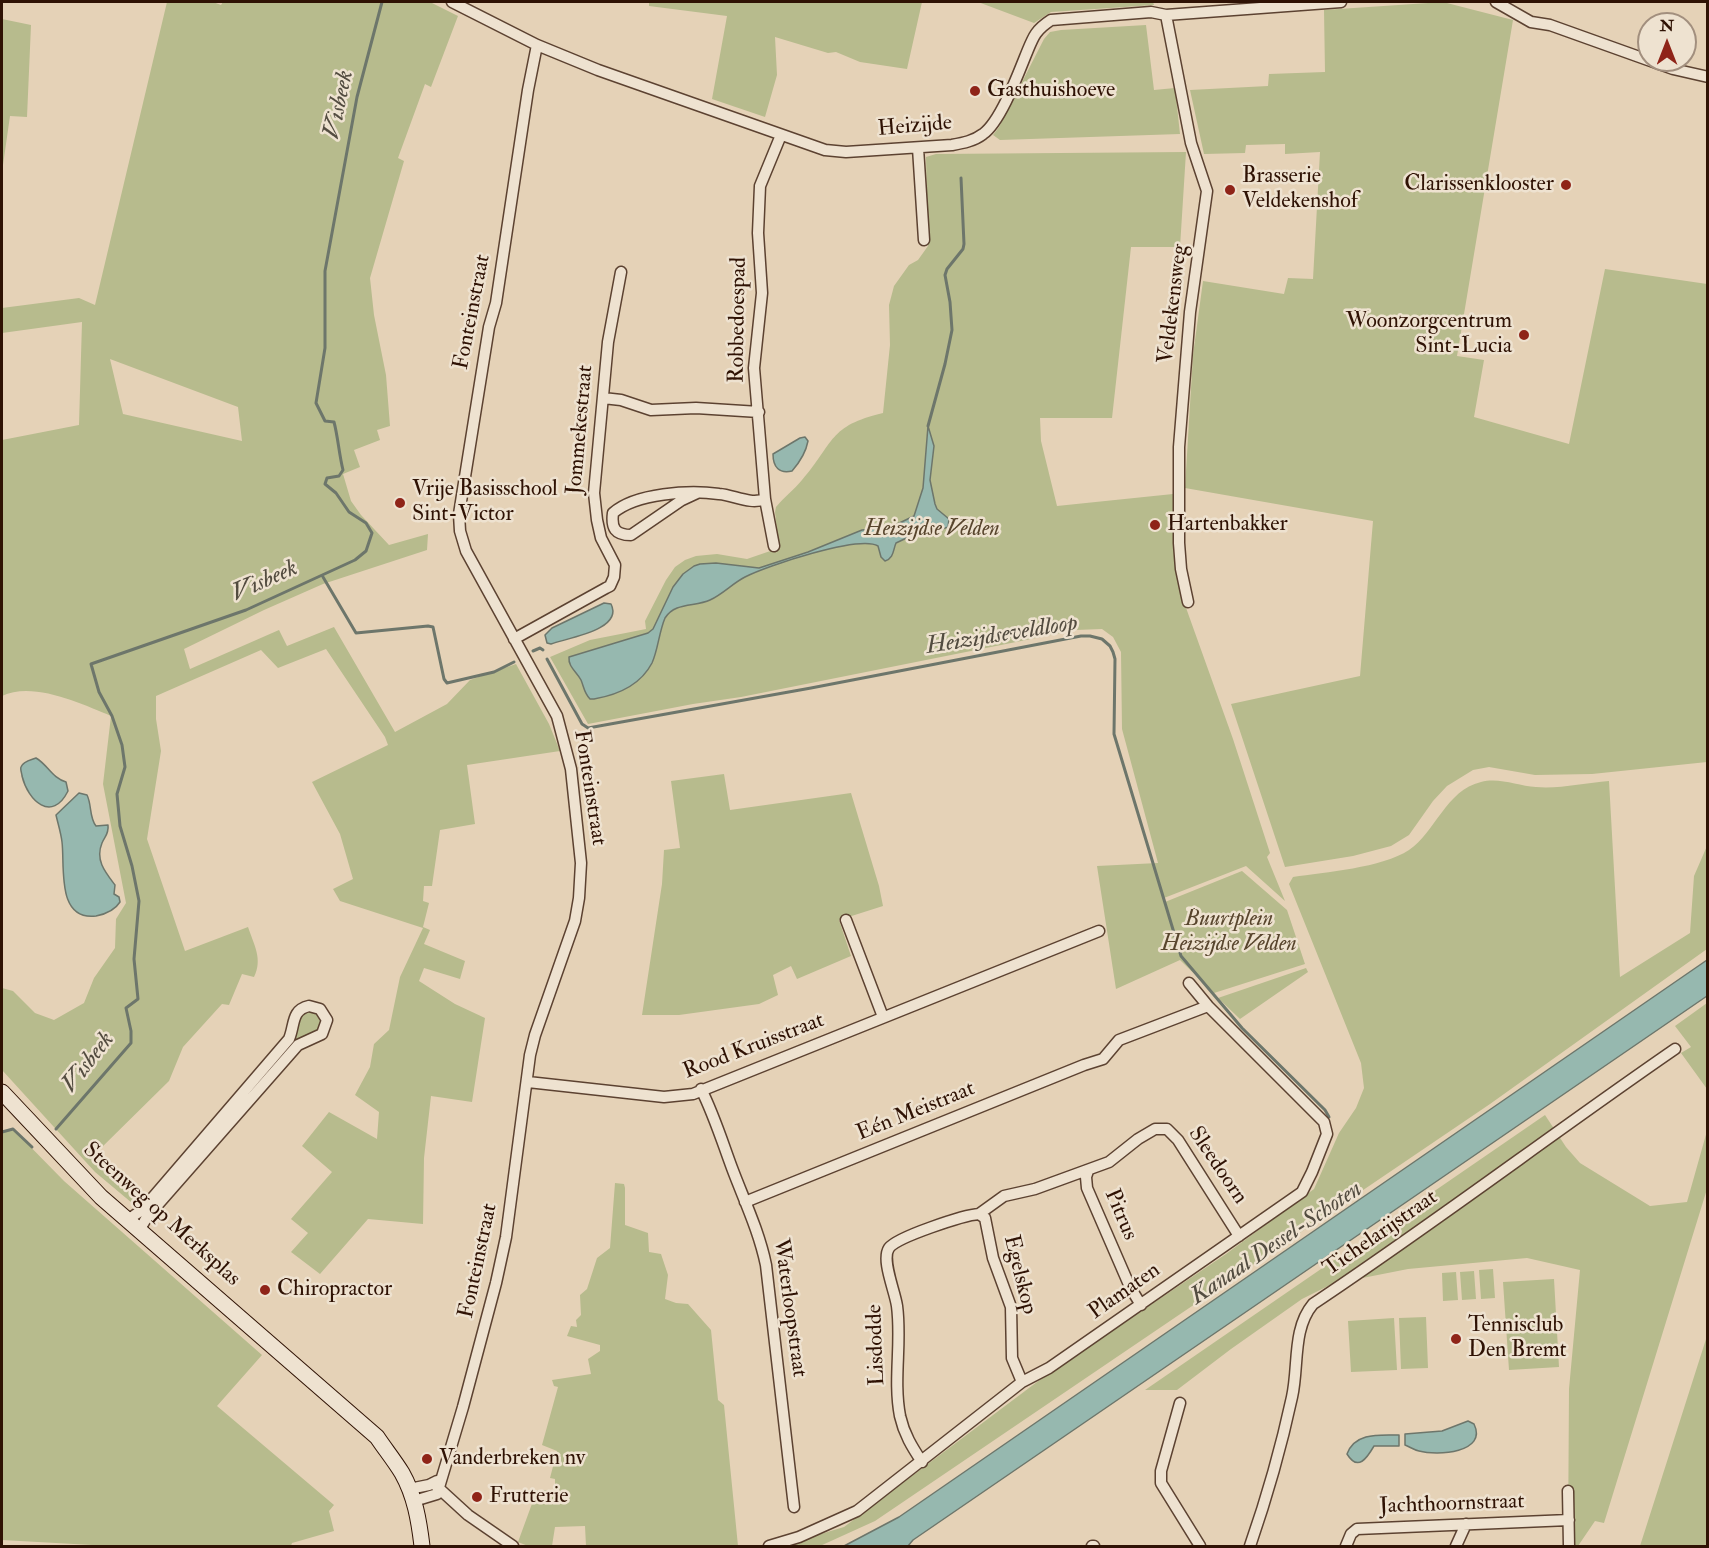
<!DOCTYPE html>
<html>
<head>
<meta charset="utf-8">
<style>
	body { margin:0 }
	#map { position:relative; width:1709px; height:1548px; overflow:hidden; background:#e5d2b7; font-family:"IM FELL Double Pica",serif }
	canvas { display:block }
	.frame { position:absolute; inset:0; border:3px solid #2f1204; pointer-events:none }
	.north { position:absolute; left:1637px; top:12px; width:60px; height:60px; box-sizing:border-box; background:#eee2d0; border:2px solid #a28f7e; border-radius:50%; rotate:0deg; font-size:16px; font-weight:700; line-height:24px; text-align:center; color:#2f1204 }
	.north::after { content:''; display:block; margin:auto; width:21px; height:27px; background:#8f2418; clip-path:polygon(50% 0,100% 100%,50% 72%,0 100%) }
</style>
</head>
<body>
<div id="map">
<canvas width="1709" height="1548"></canvas>
<div class="frame"></div>
<div class="north">N</div>
</div>
<script>
const g = document.querySelector('canvas').getContext('2d');
g.lineJoin = 'round';
function fillPath(path, color) {
  g.fillStyle = color;
  g.fill(path, 'evenodd');
}
function stroke(path, color, width, dash) {
  g.strokeStyle = color;
  g.lineWidth = width;
  g.lineCap = dash ? 'butt' : 'round';
  g.setLineDash(dash || []);
  g.stroke(path);
}
function label(font, color, halo, rows, align = 'center') {
  g.font = font + ' "IM FELL Double Pica",serif';
  g.lineWidth = 5;
  g.setLineDash([]);
  g.textBaseline = 'middle';
  g.strokeStyle = halo;
  g.fillStyle = color;
  for (const [text, x, y, turn = 0] of rows) {
    g.save();
    g.translate(x, y);
    g.rotate((+turn || 0) * Math.PI / 180);
    g.textAlign = isNaN(turn) ? turn : align;
    if (halo) g.strokeText(text, 0, 0);
    g.fillText(text, 0, 0);
    g.restore();
  }
}
const green = new Path2D(`
	M167 2H213L221 5 223 2H430L458 16 431 87 425 84 398 158 404 161 370 278 374 315 386 375 390 426 377 430 380 440 354 450 360 467 343 474 351 501 361 515 389 545 428 534 427 550 323 584 264 610 184 649 190 669 279 630 287 646 334 627 395 732 447 704 470 680 516 664 549 724 560 751 467 765 475 824 440 830 432 886H424L423 901 429 903 423 927 430 930 424 944 465 961 460 979 424 968 419 981 455 1004 485 1018 472 1102 431 1096 424 1158 423 1224 368 1219 320 1274 291 1252 308 1233 291 1219 332 1172 302 1146 329 1112 377 1139 379 1112 355 1095 370 1067 374 1044 389 1030 400 977 423 928 340 901 333 889 353 879 340 834 312 782 388 745 385 737 326 649 278 668 261 650 156 696V719L161 751 147 839 185 951 248 927C254 945 263 959 254 977L242 974 229 1005 222 1004 183 1047 169 1081 97 1152 140 1195 132 1203 95 1172 2 1070V988L13 991 35 1013 54 1020 84 1003 94 978 115 948 116 919 126 903 103 784 111 716C82 704 33 681 2 696V440L79 425 82 322 2 333V308L79 298 95 305ZM110 359 238 407 242 441 123 414Z
	M649 2H922L907 69 860 62 836 52 828 53 775 37 777 75 765 117 712 99 727 16 649 6Z
	M978 2H1153L1154 5 1051 12 1034 23Z
	M1443 2 1513 20 1457 356 1484 360 1474 417 1569 444 1605 269 1707 284V762L1592 774 1535 775 1489 767 1473 770 1447 786 1433 801 1409 835 1391 846 1353 856 1285 867 1231 704 1360 676 1373 521 1185 488 1193 355 1203 281 1284 294 1288 278 1313 279 1320 152 1285 154V144L1246 145 1245 153 1204 154 1190 90 1268 86 1269 74 1325 72 1324 10Z
	M2 19 31 25 27 117 10 116 2 172Z
	M1146 25 1154 90 1175 88 1180 134 1000 140 993 135 999 127 1044 39 1050 32 1061 30Z
	M1186 152 1180 247H1131L1112 418H1040L1041 441 1057 506 1173 494 1177 576 1180 591 1233 739 1270 853 1267 857 1285 901 1246 866 1164 898 1165 902 1242 871 1287 910 1305 964 1214 993 1180 960 1116 989 1097 866 1158 863 1122 729 1121 652 1113 637 1102 629 1076 630 741 697 693 704 588 724 550 657 590 640 646 629 645 621 666 580 675 567 685 560 696 556 717 554 747 559 779 548 775 512 776 507C784 497 794 490 802 480 835 442 828 426 883 413L890 345 889 305 894 286 909 265 918 260 928 246 926 157 936 154Z
	M724 774 730 810 851 793 879 886 883 906 839 920 851 956 797 979 791 966 773 975 778 995 759 1004 679 1015H642L662 884 664 850 680 848 671 781Z
	M1609 781 1620 977 1690 933 1694 876 1707 846V949L1490 1104 875 1521 820 1546H781L844 1527 1041 1379 1226 1254 1314 1189 1339 1133 1356 1108 1364 1088 1361 1063 1289 884 1293 877C1325 872 1382 868 1409 850 1435 833 1446 790 1481 782 1499 777 1518 786 1536 787 1559 789 1585 783 1609 781Z
	M1306 968 1308 972 1240 1019 1218 998Z
	M1707 1003V1089L1681 1053 1691 1047 1675 1026Z
	M314 1010 323 1020 321 1030 296 1042 293 1039 302 1012Z
	M1545 1115 1566 1147 1580 1163 1650 1206 1687 1202 1707 1131V1189L1604 1523 1595 1521 1578 1546H1568L1569 1389 1580 1270 1527 1258 1408 1269 1332 1284 1302 1299 1231 1349 1177 1390H1145Z
	M13 1129 64 1181 262 1355 217 1406 334 1505 329 1511 334 1531 292 1543 291 1546H110L2 1540V1132Z
	M615 1183 624 1184 625 1188V1225L648 1233 649 1252 661 1254 668 1275 665 1299 676 1303 688 1304 711 1330 718 1400 724 1405 738 1546H586L585 1526 555 1527 552 1546H528L518 1542 537 1490H555V1479L550 1478 557 1451 542 1445 558 1387 554 1386 552 1380 591 1374 588 1359 600 1351V1345L567 1336 571 1326 577 1327 576 1320 581 1315 580 1295 587 1289 597 1258 610 1248Z
	M1493 1269 1495 1298 1481 1299 1479 1270Z
	M1474 1271 1476 1299 1462 1300 1460 1272Z
	M1456 1272 1458 1300 1443 1301 1442 1273Z
	M1554 1279 1559 1367 1509 1370 1503 1282Z
	M1426 1317 1428 1368 1401 1369 1399 1318Z
	M1394 1318 1397 1370 1351 1372 1348 1321Z
	M1707 1336V1546H1640Z`);
const water = new Path2D(`
	M928 426 934 446 930 480 935 504 937 509 949 519 948 527 937 531 922 524 915 534 896 543C893 550 894 558 885 561L881 557 878 546C859 535 766 566 745 577 733 583 723 594 710 600 695 607 675 602 665 618 659 632 658 650 652 663 640 686 617 695 594 699H590C584 693 584 687 581 680 577 672 568 667 569 657L648 633 653 629 673 587 683 574 694 566 700 564 716 563 759 568 808 552 862 530 891 527 914 516 923 488Z
	M805 437 808 441C806 452 799 463 792 471 779 474 773 467 773 454L800 438Z
	M604 603 611 604C624 630 567 638 551 644L547 643 545 635 552 628Z
	M36 758C48 765 52 778 66 782L68 791C52 823 28 801 22 776 22 774 20 769 21 767 23 761 31 760 36 758Z
	M79 793 87 795C92 805 89 817 96 826L108 825C109 834 105 836 102 843 95 860 105 872 115 885L114 894 119 897 120 902C115 910 106 914 96 916 56 921 65 866 62 842 61 833 58 824 56 815Z
	M1707 960V996L913 1540 908 1546H844L899 1517Z
	M1468 1421 1474 1424C1488 1453 1437 1456 1419 1451 1414 1450 1410 1447 1405 1445V1434L1442 1431Z
	M1399 1435V1446H1374C1367 1458 1358 1472 1347 1454 1355 1432 1380 1435 1399 1435Z`);
const stream = new Path2D(`
	M928 426 945 364 952 330 950 302 945 275 947 269 963 249 964 244 961 178
	M323 577 356 633 428 626 433 627 444 679 447 683 494 672 514 662
	M533 651 540 648 543 650
	M547 659 582 724 588 728 811 688 1081 636H1090L1102 639 1110 646 1113 652 1115 659 1114 734 1181 956 1242 1028 1325 1110 1329 1117
	M56 1129 131 1043V1031L126 1008 138 999 134 959 139 901 132 866 120 826 117 794 125 767 122 745 112 716 99 692 91 664 246 610 355 560 366 551 372 533 366 523 349 512 336 493 325 484 327 478 339 476 343 470C339 454 338 437 334 422L325 421 316 403 325 348V271L357 97 382 2
	M2 1132 13 1129 32 1147`);
const street = new Path2D(`
	M452 2 537 45 598 70 825 150 846 152 952 145C963 143 974 141 983 134 1000 122 1017 77 1025 57 1033 38 1034 31 1051 20L1151 12 1166 15 1341 2
	M1496 2 1531 22 1550 25 1673 69 1708 77
	M1166 15 1191 143 1207 191 1190 312 1179 447V543L1181 569 1188 602
	M918 148 924 240
	M603 398 621 400 651 410 696 408 759 412
	M697 493 682 500 631 535C615 535 611 528 613 513 636 493 689 490 719 494 734 495 750 505 765 499
	M774 546 765 499 754 368 762 293 758 233 760 186 781 135
	M514 639 606 588 610 586 614 577 615 565 601 538 597 520 594 493 608 342 621 272
	M846 920 883 1017
	M528 1082 664 1097 693 1094 1099 931
	M701 1089C714 1115 722 1141 732 1168 744 1200 759 1231 766 1265L794 1507
	M1088 1171 1086 1177 1087 1188 1130 1287 1141 1305
	M745 1202 1084 1065 1103 1059 1119 1040 1208 1006
	M979 1214 1004 1196 1035 1189 1109 1162 1138 1139 1155 1129H1167L1178 1140 1239 1236
	M979 1214 985 1218 993 1258 1011 1307 1012 1358 1022 1382
	M129 1219 142 1210 289 1039C295 1025 291 1010 309 1006L320 1009 327 1020 322 1034 298 1045 147 1217 140 1229
	M1180 1403 1161 1471V1483L1200 1546
	M922 1462C912 1447 904 1434 900 1416 893 1379 902 1343 897 1306 895 1291 881 1260 889 1248 897 1237 964 1215 979 1214
	M433 1483 468 1515 513 1546
	M409 1489 429 1485 437 1481
	M1568 1491 1569 1546
	M414 1501 437 1494 463 1407 496 1283 506 1237 530 1055 535 1035 575 921 579 898 581 863 571 769 557 716 466 551 460 531 459 514 489 327 496 303 528 90 537 45
	M769 1546 799 1537 857 1511 1022 1382 1049 1368 1302 1192 1312 1172 1327 1134 1324 1122 1208 1006 1189 983
	M1092 1546H1094
	M1250 1546C1267 1497 1281 1448 1292 1397 1299 1366 1292 1329 1313 1304 1436 1222 1553 1133 1675 1049
	M1346 1546 1351 1534 1357 1529 1569 1520
	M1456 1546 1466 1524`);
const secondary = new Path2D(`
	M2 1092 101 1197 377 1437C385 1449 394 1460 402 1473 415 1496 419 1521 422 1546`);
const markers = [
	[975,91,6,"#8f2418"],
	[1566,185,6,"#8f2418"],
	[1230,190,6,"#8f2418"],
	[1524,335,6,"#8f2418"],
	[400,503,6,"#8f2418"],
	[1155,525,6,"#8f2418"],
	[265,1290,6,"#8f2418"],
	[1456,1339,6,"#8f2418"],
	[427,1459,6,"#8f2418"],
	[477,1497,6,"#8f2418"]
];
const poiNames = [
	["Gasthuishoeve",987,91],
	["Brasserie",1242,177],
	["Veldekenshof",1242,202],
	["Clarissenklooster",1554,185,"right"],
	["Woonzorgcentrum",1512,322,"right"],
	["Sint-Lucia",1512,347,"right"],
	["Vrije Basisschool",412,490],
	["Sint-Victor",412,515],
	["Hartenbakker",1167,525],
	["Chiropractor",277,1290],
	["Tennisclub",1468,1326],
	["Den Bremt",1468,1351],
	["Vanderbreken nv",439,1459],
	["Frutterie",489,1497]
];
const streetNames = [
	["Heizijde",915,127,-5],
	["Veldekensweg",1174,304,-83],
	["Fonteinstraat",473,312,-79],
	["Robbedoespad",739,320,-89],
	["Jommekestraat",581,430,-85],
	["Fonteinstraat",589,788,81],
	["Rood Kruisstraat",754,1047,-21],
	["Eén Meistraat",916,1112,-22],
	["Sleedoorn",1217,1166,56],
	["Steenweg op Merksplas",161,1215,42],
	["Pitrus",1120,1215,67],
	["Tichelarijstraat",1381,1234,-35],
	["Fonteinstraat",479,1261,-78],
	["Egelskop",1019,1275,76],
	["Plamaten",1125,1292,-35],
	["Waterloopstraat",789,1308,82],
	["Lisdodde",877,1345,-92],
	["Jachthoornstraat",1452,1505,-2]
];
const parkNames = [
	["Heizijdse Velden",932,530],
	["Buurtplein",1229,920],
	["Heizijdse Velden",1229,945]
];
const waterNames = [
	["Visbeek",340,105,-78],
	["Visbeek",265,582,-24],
	["Heizijdseveldloop",1002,636,-9],
	["Visbeek",89,1063,-52],
	["Kanaal Dessel-Schoten",1277,1244,-34]
];
fillPath(green, '#b7bb8d');
fillPath(water, '#96b8af');
stroke(water, '#6d766b', 1.5);
stroke(stream, '#6d766b', 3);
stroke(street, '#5c4231', 13);
stroke(secondary, '#2f1204', 17);
stroke(street, '#eee2d0', 10);
stroke(secondary, '#eee2d0', 15);
for (const [x, y, r, color] of markers) {
  const dot = new Path2D();
  dot.arc(x, y, r, 0, 2 * Math.PI);
  g.fillStyle = color;
  g.fill(dot);
  stroke(dot, '#eee2d0', 2);
}
label('22px', '#2f1204', '#eee2d0', poiNames, 'left');
label('22px', '#2f1204', '#eee2d0', streetNames);
label('italic 22px', '#58452d', '#eee2d0', parkNames);
label('italic 24px', '#534c40', '#eee2d0', waterNames);
</script>
</body>
</html>
